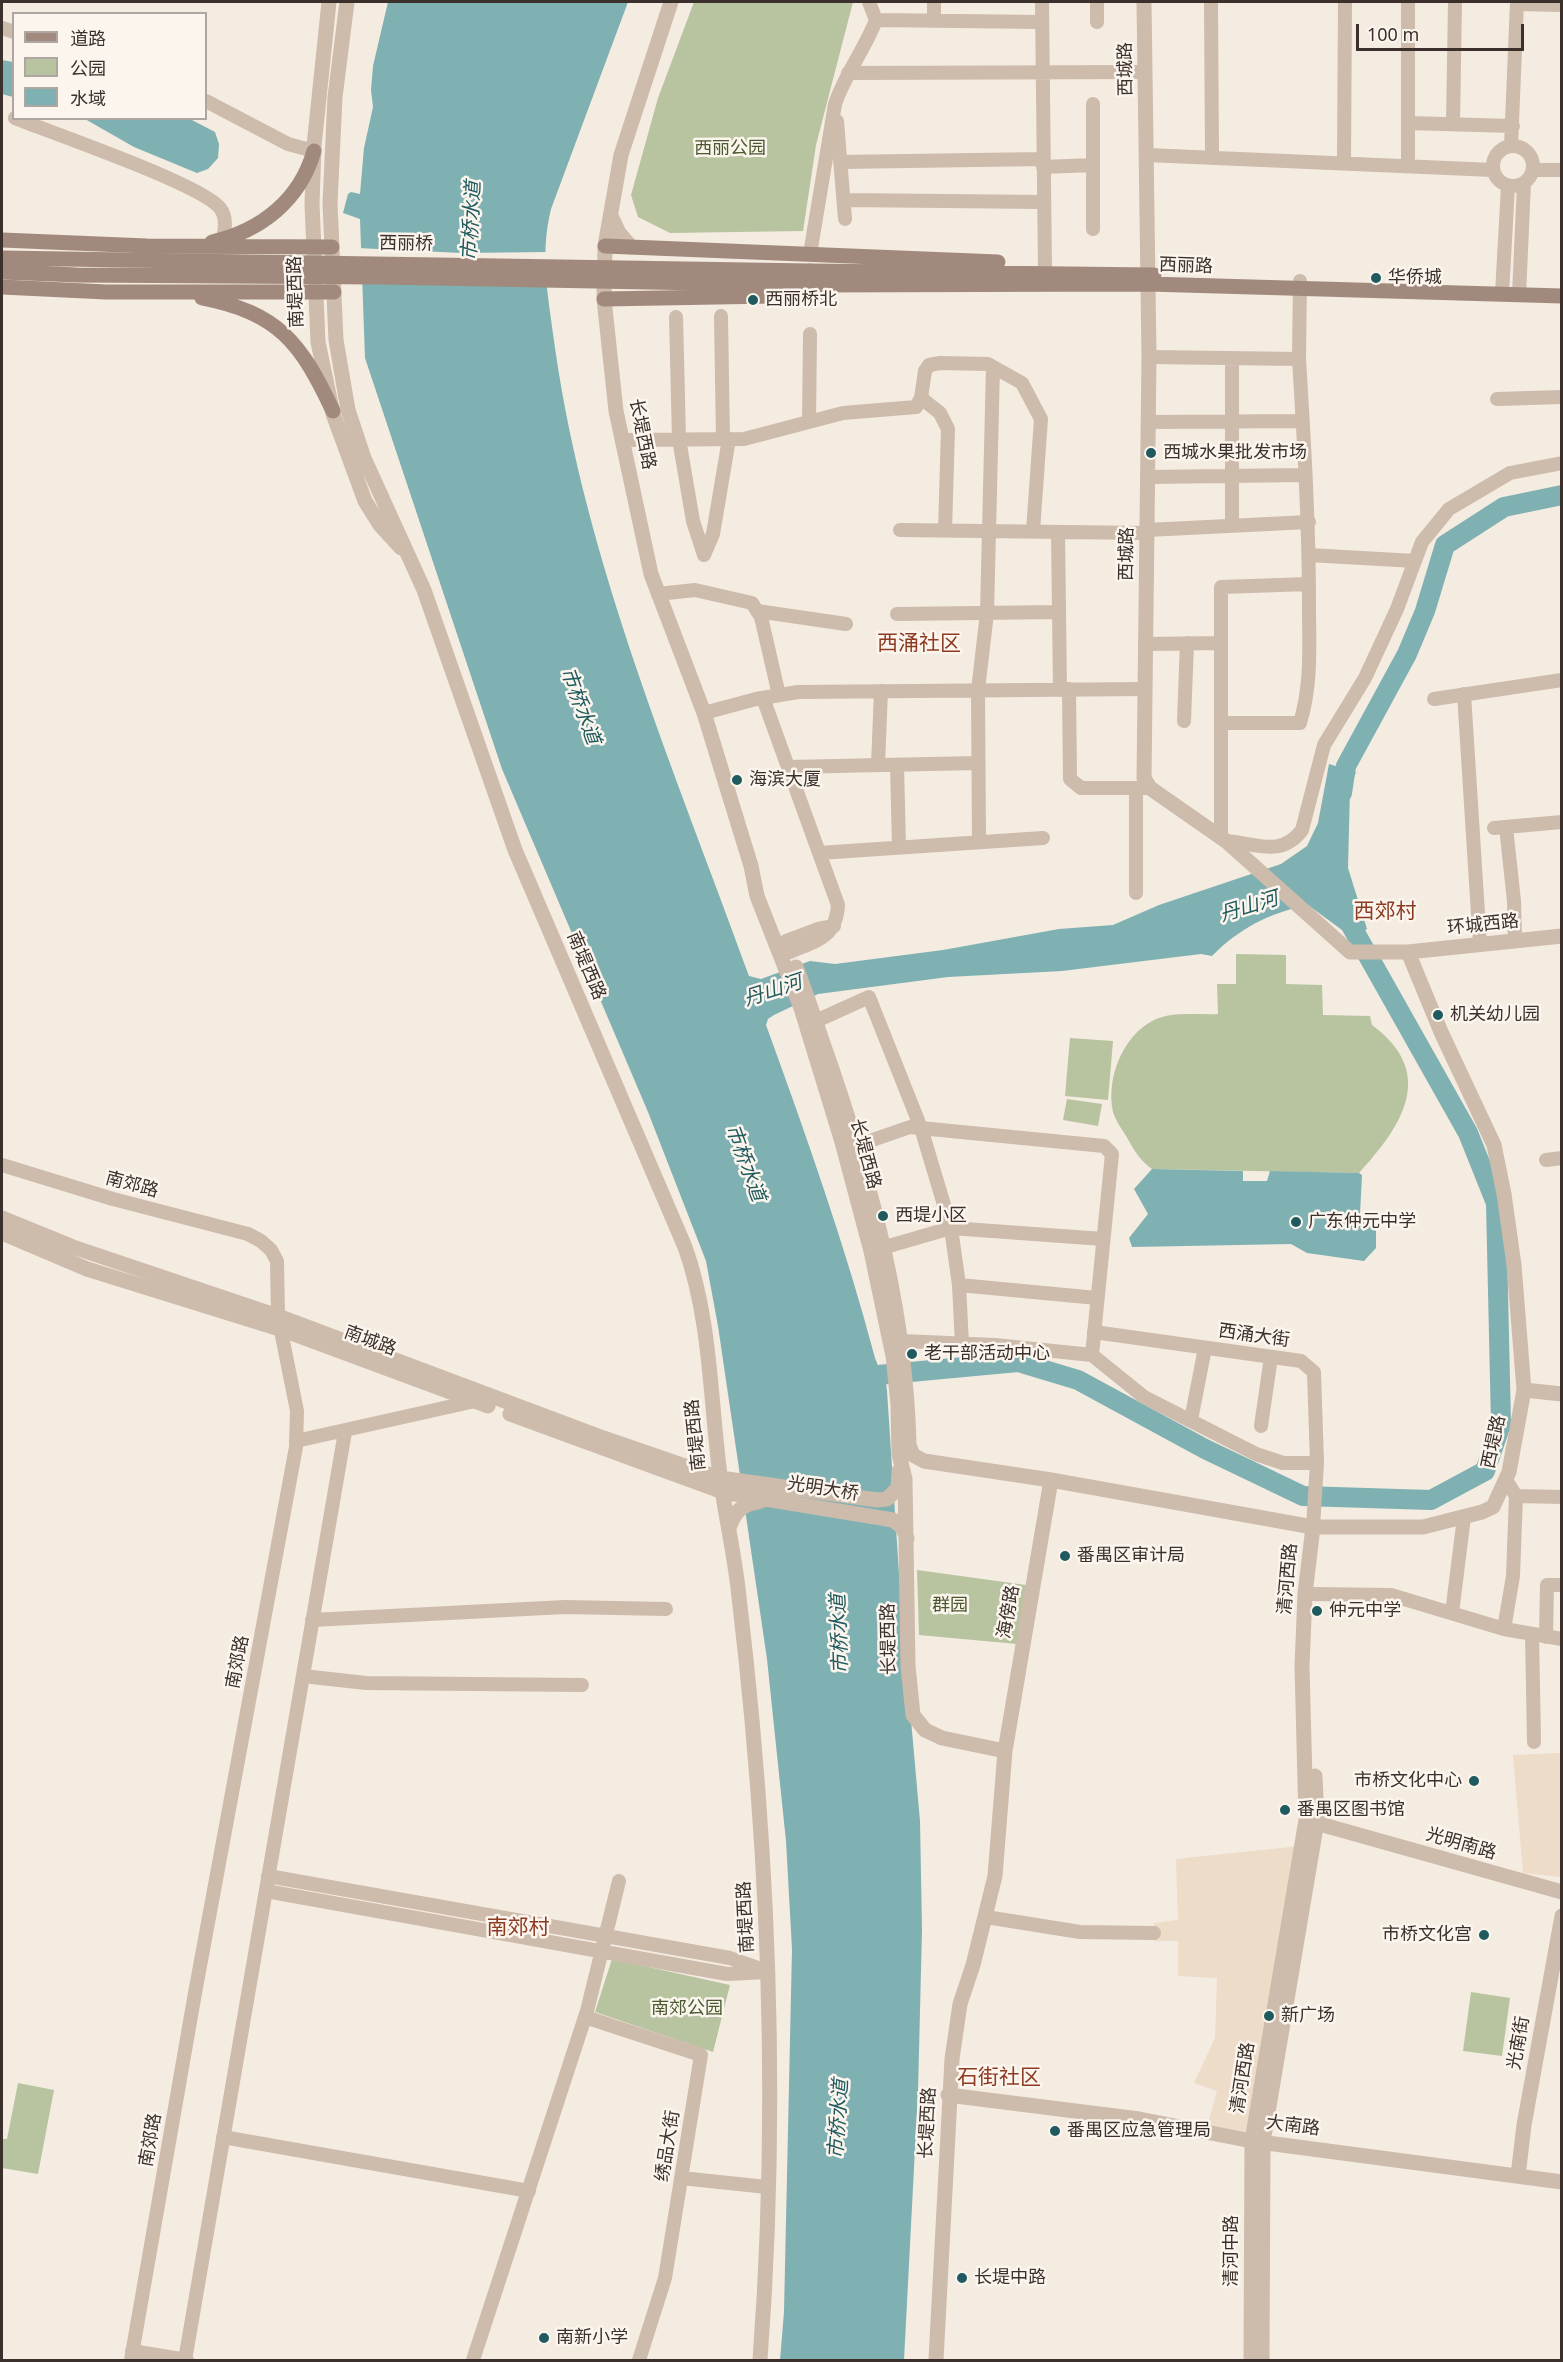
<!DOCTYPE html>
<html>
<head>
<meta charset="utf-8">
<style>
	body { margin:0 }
	#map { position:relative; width:1563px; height:2362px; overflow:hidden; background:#f4ebe1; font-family:"Noto Sans","Noto Sans SC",sans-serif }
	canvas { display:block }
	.frame { position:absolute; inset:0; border:3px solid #3b302b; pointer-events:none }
	.legend { position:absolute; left:12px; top:12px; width:195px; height:108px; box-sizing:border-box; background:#fbf5ee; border:2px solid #aea6a0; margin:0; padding:8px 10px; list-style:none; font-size:18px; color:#3b302b }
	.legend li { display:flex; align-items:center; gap:12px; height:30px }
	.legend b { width:30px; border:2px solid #aea6a0 }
	.scale { position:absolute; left:1356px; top:24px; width:168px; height:27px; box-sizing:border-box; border:3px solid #3b302b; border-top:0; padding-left:8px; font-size:18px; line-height:21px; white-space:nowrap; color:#3b302b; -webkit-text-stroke:4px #fbf5ee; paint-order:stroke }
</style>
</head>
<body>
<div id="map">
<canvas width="1563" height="2362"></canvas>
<div class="frame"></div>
<ul class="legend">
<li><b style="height:8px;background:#a18a7d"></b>道路</li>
<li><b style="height:16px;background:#b8c4a0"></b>公园</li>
<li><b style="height:16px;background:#7fb0b2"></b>水域</li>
</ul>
<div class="scale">100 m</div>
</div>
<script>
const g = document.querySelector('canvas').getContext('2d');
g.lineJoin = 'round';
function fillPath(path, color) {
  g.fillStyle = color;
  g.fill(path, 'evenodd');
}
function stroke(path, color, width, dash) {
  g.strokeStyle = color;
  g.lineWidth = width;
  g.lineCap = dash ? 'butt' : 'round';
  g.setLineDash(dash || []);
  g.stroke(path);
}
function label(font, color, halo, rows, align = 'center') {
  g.font = font + ' "Noto Sans","Noto Sans SC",sans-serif';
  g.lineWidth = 5;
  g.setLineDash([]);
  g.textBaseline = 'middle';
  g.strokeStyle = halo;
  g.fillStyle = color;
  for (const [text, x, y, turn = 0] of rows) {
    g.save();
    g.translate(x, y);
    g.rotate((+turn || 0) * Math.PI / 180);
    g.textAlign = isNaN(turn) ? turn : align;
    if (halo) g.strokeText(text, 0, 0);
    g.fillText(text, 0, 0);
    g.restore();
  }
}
const green = new Path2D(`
	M694 2H853L816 145 803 231 670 233 638 217 631 195 658 98Z
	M1236 954 1286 955V984L1322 985 1323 1015 1370 1016 1372 1025C1437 1073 1403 1125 1359 1173L1152 1169C1141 1161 1135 1152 1129 1141 1124 1132 1116 1122 1113 1112 1106 1079 1122 1036 1154 1020 1173 1011 1197 1015 1218 1014L1217 984H1236Z
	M1070 1038 1113 1041 1108 1100 1065 1096Z
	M1067 1099 1102 1104 1098 1126 1063 1120Z
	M917 1570 1026 1585 1017 1644 919 1635Z
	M612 1959 730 1985 713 2052 595 2012Z
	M1471 1992 1510 1998 1502 2056 1463 2051Z
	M18 2083 54 2090 38 2174 2 2168V2139H7Z`);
const plaza = new Path2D(`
	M1561 1753V1877L1523 1873 1513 1755Z
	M1300 1846 1252 2140 1206 2131 1217 2091 1194 2083 1215 2038 1217 1978 1178 1976V1941H1154V1923L1178 1920 1176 1859Z`);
const water = new Path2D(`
	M388 2H628L551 209C539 257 549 300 555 348 586 565 675 771 749 976L761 979 810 961 835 964 943 950 1059 929 1113 925 1159 905 1281 864 1307 846 1318 823 1329 764 1356 772 1350 789 1348 868 1367 929 1351 941 1342 930 1308 905C1269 913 1240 928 1212 956L1201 954 1062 971 948 977 818 994 774 1015 768 1019 766 1025C806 1135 845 1245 875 1358L879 1368H884L887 1391 902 1619 920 1821 922 1930 918 2091 904 2360H780L784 2312 792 1949 786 1841 767 1659 718 1326 706 1261 648 1112 502 769 365 358 360 219 343 213 348 194 351 192 360 194 364 148 373 107 371 90 373 66Z
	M2 60 13 62V97L2 94Z
	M85 119H190L215 132 219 144 218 158 208 169 197 173 134 147Z
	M1152 1169 1243 1171V1181H1267L1270 1171 1359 1173 1362 1175 1360 1214 1376 1227V1248L1364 1261 1307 1253 1291 1244 1132 1247 1129 1238 1148 1214 1134 1189Z`);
const pier = new Path2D(`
	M357 248 462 253 547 252 546 261 358 280Z`);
const river = new Path2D(`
	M1342 793 1346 766 1407 654 1425 611 1445 545 1504 507 1562 495
	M861 1386 878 1375 1018 1362 1078 1380 1205 1449 1303 1496 1431 1500 1485 1471 1501 1424 1496 1203 1468 1133 1344 913`);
const minor = new Path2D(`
	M934 2V20
	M1042 2 1045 272
	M1211 2 1212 158
	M1517 4 1562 5
	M876 20 1041 22
	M1097 22V2
	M2 28 14 32
	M848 73 1145 72
	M206 101 288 144 314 151
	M15 118C52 133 201 184 220 208 227 217 225 229 223 239
	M837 121 845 219
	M1408 123 1513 126
	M1453 124 1455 2
	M1511 146 1517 2
	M1493 166a20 20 0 1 1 40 0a20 20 0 1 1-40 0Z
	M1147 155 1493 170
	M840 162 1043 159
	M1344 163 1345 2
	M1408 166V2
	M1043 167 1093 165
	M1533 170H1562
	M844 200 1044 202
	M1093 229V104
	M810 254 835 104C845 74 865 49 876 20L869 2
	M1502 294 1508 186
	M1519 295 1524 183
	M721 316 723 439
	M676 317 679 439 693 521 704 555
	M1149 357 1299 359 1300 281
	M1232 358V524
	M921 398 940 413 948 429 945 531
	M1497 399 1562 397
	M809 422 810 334
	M1149 422 1302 421
	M622 440 744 439 843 413 916 407 921 398 925 371 929 365 940 363 988 364 1022 383 1041 419 1033 531
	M1148 477 1304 475
	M900 530 1147 533
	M1147 530 1309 522
	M1058 532 1060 690
	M704 555 713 534 729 439
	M1309 555 1415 561
	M658 594 695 590 752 603 761 617 779 695
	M757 611 846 624
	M897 614 1059 612
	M1146 644 1221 643
	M1069 689 1070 779 1081 788H1150
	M1464 694 1480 945
	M763 698 838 905C836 938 817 940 790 952
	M1434 699 1562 680
	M704 713 756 699 798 692 1145 689
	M1184 721 1187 643
	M1221 723H1300C1312 683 1309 647 1309 605 1309 523 1304 441 1299 359
	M878 765 881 691
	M897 765 899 847
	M788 767 978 763
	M1506 827 1514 901 1515 941
	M1494 828 1562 822
	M1221 837V587L1309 584
	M1226 841C1256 843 1281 858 1302 830L1324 745 1365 678 1397 609 1422 542 1449 509 1510 473 1562 463
	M979 842 978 690 987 613 993 367
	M819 853 1043 838
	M1136 893V788
	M786 941 818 929 834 926
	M807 1025 869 997 921 1128 951 1228 959 1285 962 1344
	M858 1145 910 1127 1104 1146 1112 1154 1092 1355
	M1546 1160 1562 1158
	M2 1165 113 1199 248 1234 261 1241 271 1250 277 1261 278 1316 297 1411 296 1447 195 1993 131 2360
	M875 1250 951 1228 1103 1239
	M959 1285 1097 1298
	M1094 1332 1301 1361 1314 1372 1317 1463 1313 1527
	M902 1341 995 1345 1092 1355 1144 1397 1256 1454 1283 1463H1317
	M1191 1420 1205 1348
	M1261 1426 1271 1357
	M296 1441 475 1401
	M1516 1496 1562 1497
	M1311 1594 1391 1595 1504 1629 1562 1639
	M1452 1613 1464 1517
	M312 1620 565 1607 666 1609
	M1504 1629 1513 1576 1516 1496 1506 1480
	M1532 1634 1534 1742
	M1546 1637 1547 1585H1562
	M303 1676 366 1683 582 1685
	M268 1876 730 1958 764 1970
	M266 1891 727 1974 768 1972
	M986 1917 1080 1932 1154 1933
	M585 2017 701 2055 665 2278 639 2360
	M223 2137 529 2191
	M681 2178 767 2187
	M132 2351 187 2360
	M185 2360 345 1432
	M473 2360 587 2011 619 1881`);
const tertiary = new Path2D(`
	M329 2 314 146 312 204 318 342 333 414 365 501 380 525 401 548
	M347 2 335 97 330 203 336 340 348 410 364 458 424 590 515 850 685 1247C711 1320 710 1399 720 1475 725 1515 735 1556 739 1597 769 1849 779 2107 760 2360
	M671 2 621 155 605 246 604 299 616 411 651 574 704 713 751 866 757 896 801 1008 842 1142 871 1251 893 1356 898 1404 899 1454 905 1479 908 1666 913 1715 925 1730 942 1738 1005 1751
	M1144 2 1149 357 1144 778 1150 788 1226 841 1350 952H1408L1562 936
	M611 216 619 233 631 247
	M796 967C809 1000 819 1033 831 1066 873 1189 906 1315 909 1445L913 1455 924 1461 1051 1480 1313 1527H1423L1482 1512 1493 1507 1509 1472 1524 1390 1514 1265 1504 1194 1494 1145 1441 1032 1408 952
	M2 1218 73 1247 278 1316 598 1436 720 1478 877 1500 887 1499 898 1488 899 1471
	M2 1233 87 1269 283 1330 488 1406
	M1524 1390 1562 1394
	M510 1414 723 1492 893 1520 902 1527 907 1538
	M729 1528C735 1510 743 1504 761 1501
	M1309 1821 1562 1892
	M948 2095 1139 2119 1252 2141 1562 2182
	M1518 2176 1524 2125 1562 1916
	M936 2360 952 2059 960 2004 973 1965 995 1876 1005 1751 1051 1480
	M1251 2360 1252 2141 1306 1820 1302 1666 1305 1594 1313 1527
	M1262 2360 1263 2142 1317 1821 1315 1776`);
const secondary = new Path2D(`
	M2 240 147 246 332 247
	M212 242C261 231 300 200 314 151
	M605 246 998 262
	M810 271 1154 275
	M809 285 1149 284 1562 296
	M2 287 106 292H334
	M202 298C279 313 301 343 333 411
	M604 299 829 295`);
const secondaryBridge = new Path2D(`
	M2 258 810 271
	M2 272 77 275 381 277 809 285`);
const markers = [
	[1376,278,6,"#1f5a5e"],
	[753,300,6,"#1f5a5e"],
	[1151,453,6,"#1f5a5e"],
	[737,780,6,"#1f5a5e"],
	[1438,1015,6,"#1f5a5e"],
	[883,1216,6,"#1f5a5e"],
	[1296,1222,6,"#1f5a5e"],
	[912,1354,6,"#1f5a5e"],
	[1065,1556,6,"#1f5a5e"],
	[1317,1611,6,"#1f5a5e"],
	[1474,1781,6,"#1f5a5e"],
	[1285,1810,6,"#1f5a5e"],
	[1484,1935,6,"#1f5a5e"],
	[1269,2016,6,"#1f5a5e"],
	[1055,2131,6,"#1f5a5e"],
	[962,2278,6,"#1f5a5e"],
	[544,2338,6,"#1f5a5e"]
];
const streetNames = [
	["西城路",1126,69,-91],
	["西丽桥",406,244,1],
	["西丽路",1186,266,2],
	["南堤西路",296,292,-92],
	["长堤西路",642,434,79],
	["西城路",1127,554,-89],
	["环城西路",1483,925,-6],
	["南堤西路",586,966,67],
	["长堤西路",865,1154,75],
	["南郊路",132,1185,15],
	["西涌大街",1254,1336,8],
	["南城路",370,1341,20],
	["南堤西路",696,1435,-96],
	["西堤路",1494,1442,-78],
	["光明大桥",823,1489,9],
	["清河西路",1288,1579,-85],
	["海傍路",1009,1612,-80],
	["长堤西路",889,1639,-91],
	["南郊路",238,1662,-79],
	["光明南路",1461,1844,16],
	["南堤西路",746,1917,-93],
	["光南街",1519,2043,-80],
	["清河西路",1243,2078,-81],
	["长堤西路",928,2123,-87],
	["大南路",1293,2126,7],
	["南郊路",151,2140,-80],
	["绣品大街",668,2146,-81],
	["清河中路",1232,2251,-90]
];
const parkNames = [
	["西丽公园",730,149],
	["群园",950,1606],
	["南郊公园",687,2009]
];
const poiNames = [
	["华侨城",1388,278],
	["西丽桥北",765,300],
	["西城水果批发市场",1163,453],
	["海滨大厦",749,780],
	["机关幼儿园",1450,1015],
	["西堤小区",895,1216],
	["广东仲元中学",1308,1222],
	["老干部活动中心",924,1354],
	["番禺区审计局",1077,1556],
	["仲元中学",1329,1611],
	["市桥文化中心",1462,1781,"right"],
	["番禺区图书馆",1297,1810],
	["市桥文化宫",1472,1935,"right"],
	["新广场",1281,2016],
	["番禺区应急管理局",1067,2131],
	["长堤中路",974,2278],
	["南新小学",556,2338]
];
const waterNames = [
	["市桥水道",472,221,-87],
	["市桥水道",580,706,70],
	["丹山河",1249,907,-17],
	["丹山河",773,991,-18],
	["市桥水道",745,1163,70],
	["市桥水道",840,1634,-92],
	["市桥水道",839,2119,-86]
];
const quarterNames = [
	["西涌社区",919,644],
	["西郊村",1385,912],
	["南郊村",518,1928],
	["石街社区",999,2078]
];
fillPath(green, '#b8c4a0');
fillPath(plaza, '#ecdcc8');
fillPath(water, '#7fb0b2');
fillPath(pier, '#f4ebe1');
stroke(river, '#7fb0b2', 20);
stroke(minor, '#cdbbac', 14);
stroke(tertiary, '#cdbbac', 15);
stroke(secondary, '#a18a7d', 15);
stroke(secondaryBridge, '#a18a7d', 15);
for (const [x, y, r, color] of markers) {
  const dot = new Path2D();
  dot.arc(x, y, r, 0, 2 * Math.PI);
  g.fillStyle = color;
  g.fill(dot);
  stroke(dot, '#fbf5ee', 2);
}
label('18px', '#3b302b', '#fbf5ee', streetNames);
label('18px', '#4a5a2e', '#fbf5ee', parkNames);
label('18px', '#3b302b', '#fbf5ee', poiNames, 'left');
label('italic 20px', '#1f5a5e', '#fbf5ee', waterNames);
label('21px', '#8c3b22', '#fbf5ee', quarterNames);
</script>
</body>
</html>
